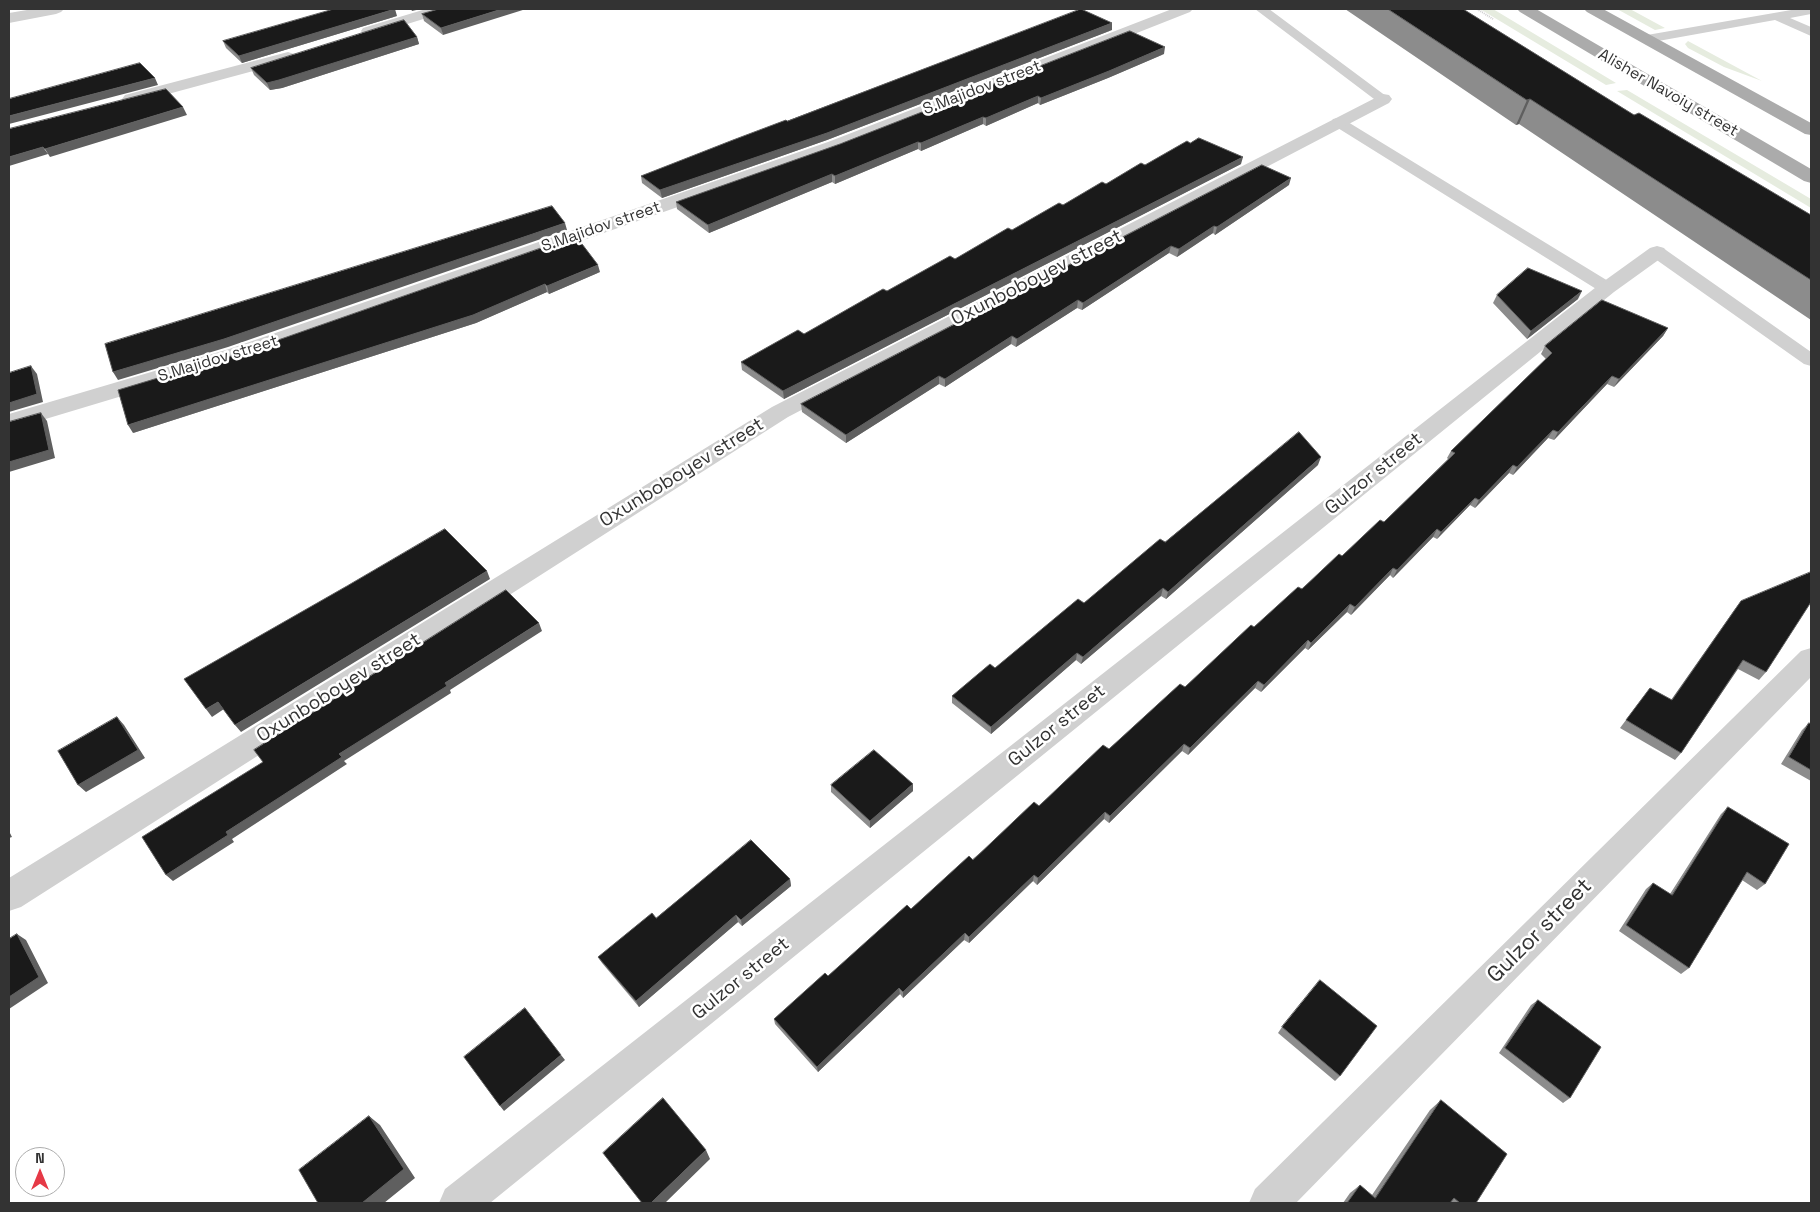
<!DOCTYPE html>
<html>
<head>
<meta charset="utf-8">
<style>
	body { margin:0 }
	#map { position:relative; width:1820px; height:1212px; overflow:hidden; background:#fff; font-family:"Space Grotesk",sans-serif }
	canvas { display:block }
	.frame { position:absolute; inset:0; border:10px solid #333; pointer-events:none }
	.north { position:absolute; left:15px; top:1147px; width:50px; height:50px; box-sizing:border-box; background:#fff; border:1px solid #adadad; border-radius:50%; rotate:0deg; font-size:14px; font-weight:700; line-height:20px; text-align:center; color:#333 }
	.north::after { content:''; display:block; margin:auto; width:18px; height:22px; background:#e63946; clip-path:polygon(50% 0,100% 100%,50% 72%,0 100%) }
</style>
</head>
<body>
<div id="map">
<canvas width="1820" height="1212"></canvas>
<div class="frame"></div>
<div class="north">N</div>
</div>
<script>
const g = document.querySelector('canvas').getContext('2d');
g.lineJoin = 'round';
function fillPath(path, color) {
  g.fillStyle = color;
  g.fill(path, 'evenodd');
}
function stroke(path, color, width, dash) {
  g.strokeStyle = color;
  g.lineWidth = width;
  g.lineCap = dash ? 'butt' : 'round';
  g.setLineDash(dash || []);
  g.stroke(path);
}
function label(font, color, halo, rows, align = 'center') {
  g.font = font + ' "Space Grotesk",sans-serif';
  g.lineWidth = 5;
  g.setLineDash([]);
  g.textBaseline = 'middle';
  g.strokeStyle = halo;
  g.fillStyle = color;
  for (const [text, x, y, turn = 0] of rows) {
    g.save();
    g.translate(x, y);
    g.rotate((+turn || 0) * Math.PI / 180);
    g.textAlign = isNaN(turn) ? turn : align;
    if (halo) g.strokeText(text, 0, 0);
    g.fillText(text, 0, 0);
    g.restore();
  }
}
const green = new Path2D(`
	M1480 9H1493L1616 83 1606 85Z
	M1617 9H1630L1665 28 1655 30Z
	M1688 41 1762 81 1724 67 1688 48 1685 44Z
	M1627 90 1811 199V208L1617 91Z`);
const path = new Path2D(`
	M1477 9 1493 19`);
const lane = new Path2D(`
	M1255 9H1269L1390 99 1388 102H1378Z
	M1797 9H1811V14L1790 18 1811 27V36L1775 20 1647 43 1640 39 1647 35Z
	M1338 118 1343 119 1613 284 1616 288 1613 292 1607 293 1601 292 1333 125 1331 122 1333 119Z
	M1657 247 1663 248 1811 352V366L1804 364 1651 256 1649 252 1651 248Z`);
const street = new Path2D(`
	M33 9H64L61 12 56 14 9 23V13Z
	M426 9H449L446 12 375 34H363L361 31 363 28Z
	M1172 9H1193L1190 12 840 150 245 359 9 430V414L229 349 828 142Z
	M288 52 294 54 296 57 294 60 131 104 125 103 122 99 125 95Z
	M1383 94 1389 95 1392 99 1389 103 788 417 21 907 9 911V878L772 407Z
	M1657 246 1664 248 1667 252 1664 256 1614 292 490 1203H439L445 1189 1600 284 1650 248Z
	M1811 648V677L1296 1203H1249L1255 1189 1801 651Z`);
const primary = new Path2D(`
	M1517 9H1536L1811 169V183L1804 181 1520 12Z
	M1584 9H1603L1811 123V135L1805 134 1587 12Z`);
const wall = new Path2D(`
	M439 9 443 35 424 21 422 14Z
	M1345 9H1463L1634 115 1811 215V320L1519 124 1516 125Z
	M397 16 242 63 226 48 223 41Z
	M1112 30 827 140 662 198 642 183 641 176 787 121Z
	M417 37 419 44 282 88 270 90 254 75 251 68Z
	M1164 54 1108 78 1040 105 1038 103 986 126 983 124 921 151 918 149 835 184 832 182 709 233 677 209 676 202Z
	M1241 164 784 399 742 370 741 362 804 334 887 291 955 259 1145 165Z
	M1289 185 1215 235 1213 233 1177 257 1169 253 1082 310 1077 308 1016 347 1011 344 945 387 939 384 846 443 802 412 801 404Z
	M600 272 549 294 547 292 476 323 133 433 241 353Z
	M1497 295 1578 299 1527 339 1493 303Z
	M1668 328 1663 336 1614 387 1607 384 1554 440 1548 438 1513 475 1509 473 1475 508 1470 505 1437 539 1433 537 1393 578 1390 575 1351 615 1347 612 1308 650 1305 648 1261 692 1255 688 1188 755 1182 751 1109 823 1104 819 1037 885 1033 881 969 943 964 940 903 998 900 994 818 1072 775 1024 774 1019 828 976 1185 687 1254 627 1384 522 1448 459 1447 458 1451 451 1546 359 1541 354 1545 346Z
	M1318 465 1166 599 1161 596 1081 664 1076 660 991 734 952 703V696L995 668 1084 603 1165 542Z
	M1741 601 1766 672 1759 680 1738 669 1681 753 1675 760 1620 728 1650 688 1671 700 1735 609Z
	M1809 723 1811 724V781L1781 764 1802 730Z
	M831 785 913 791 870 828 831 792Z
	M1728 807 1765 884 1757 890 1742 880 1689 968 1681 974 1619 931 1646 889 1653 883 1670 894 1721 814Z
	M790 879 791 886 742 926 738 922 639 1007 602 963 598 957 656 918Z
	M1538 1000 1570 1098 1563 1103 1499 1053 1531 1005Z
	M1282 1027 1340 1076 1335 1081 1278 1033Z
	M1441 1100 1476 1203H1343L1350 1193 1360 1185 1372 1195 1430 1110Z`);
const shadedWall = new Path2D(`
	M395 9 397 16 242 63 239 56Z
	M411 9H421L412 11Z
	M502 9H526L443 35 441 28Z
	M1112 23V30L827 140 662 198 660 190Z
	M417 37 419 44 282 88 270 90 267 83Z
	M1165 47 1164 54 1108 78 1040 105 1041 98Z
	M155 78 158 85 9 124V116Z
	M1038 96V103L986 126V118Z
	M1530 99 1519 124 1516 125 1527 100Z
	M183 107 187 115 50 157 45 149Z
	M983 117V124L921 151V143Z
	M918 142V149L835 184V176Z
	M43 147 48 154 9 166V157Z
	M1243 157 1241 164 784 399 783 391Z
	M832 174V182L709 233 708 225Z
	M1291 178 1289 185 1215 235 1217 227Z
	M565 223 567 230 228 347 118 380 113 372Z
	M1214 226 1213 233 1177 257 1179 249Z
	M1171 246 1169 253 1082 310 1083 303Z
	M598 265 600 272 549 294 547 286Z
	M545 284 547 292 476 323 133 433 128 425Z
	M1582 291 1578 299 1527 339 1531 331Z
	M1078 300 1077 308 1016 347 1017 339Z
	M1668 328 1663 336 1614 387 1619 379Z
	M1012 336 1011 344 945 387V379Z
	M31 366 37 374 43 402 9 412V403Z
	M939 376V384L846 443V435Z
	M1612 376 1607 384 1554 440 1558 432Z
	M41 413 47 421 55 458 9 472V462Z
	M1553 430 1548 438 1513 475 1517 467Z
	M1321 457 1318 465 1166 599 1168 592Z
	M1513 465 1509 473 1475 508 1479 500Z
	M1475 498 1470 505 1437 539 1441 532Z
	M1437 529 1433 537 1393 578 1397 570Z
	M1393 568 1390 575 1351 615 1355 607Z
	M487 571 490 579 241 732 235 725Z
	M1163 588 1161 596 1081 664 1083 657Z
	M1350 604 1347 612 1308 650 1311 643Z
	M539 623 542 631 450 690 451 693 344 761 347 764 232 839 234 842 173 881 166 875 226 832 339 754 445 683Z
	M1308 640 1305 648 1261 692 1264 685Z
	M1077 653 1076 660 991 734V727Z
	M1258 681 1255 688 1188 755 1190 748Z
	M218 702 224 709 212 717 206 709Z
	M117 717 124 725 145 758 86 792 78 785Z
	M1184 744 1182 751 1109 823 1110 816Z
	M913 784V791L870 828V821Z
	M1105 812 1104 819 1037 885 1038 878Z
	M9 831 12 837 9 838Z
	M1034 875 1033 881 969 943V937Z
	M790 879 791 886 742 926 741 920Z
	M736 915 738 922 639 1007 636 1001Z
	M965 933 964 940 903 998V992Z
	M17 934 26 940 48 983 9 1009V997Z
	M899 988 900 994 818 1072 817 1067Z
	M561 1055 565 1060 504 1111 500 1106Z
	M369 1116 380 1125 415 1178 384 1203H362Z
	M706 1150 710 1159 665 1203H651Z`);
const building = new Path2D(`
	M334 9H395L239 56 223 41Z
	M439 9H502L441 28 422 14Z
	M1081 9 1112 23 827 133 660 190 641 176 733 140 786 120 787 121Z
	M1388 9H1463L1634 115 1639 113 1811 215V280L1530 99 1527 100Z
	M404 20 417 37 279 80 267 83 251 68Z
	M1130 31 1165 47 1109 71 1041 98 1038 96 986 118 983 117 921 143 918 142 835 176 832 174 708 225 676 202 840 144Z
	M140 63 155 78 9 116V99Z
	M166 89 183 107 45 149 43 147 9 157V129Z
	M1199 138 1243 157 783 391 741 362 798 330 804 334 883 289 887 291 950 256 955 259 1008 228 1012 230 1059 203 1063 205 1102 182 1106 184 1141 163 1145 165 1187 141 1190 143Z
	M1262 165 1291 178 1217 227 1214 226 1179 249 1171 246 1083 303 1078 300 1017 339 1012 336 945 379 939 376 846 435 801 404Z
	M552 206 565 223 224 339 113 372 105 344Z
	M576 236 598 265 547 286 545 284 473 315 128 425 118 390 241 353Z
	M1528 268 1582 291 1531 331 1497 295Z
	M1602 300 1668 328 1619 379 1612 376 1558 432 1553 430 1517 467 1513 465 1479 500 1475 498 1441 532 1437 529 1397 570 1393 568 1355 607 1350 604 1311 643 1308 640 1264 685 1258 681 1190 748 1184 744 1110 816 1105 812 1038 878 1034 875 969 937 965 933 903 992 899 988 817 1067 774 1019 825 973 828 976 907 905 911 909 969 856 973 860 1034 802 1039 806 1103 745 1109 749 1180 684 1185 687 1251 625 1254 627 1298 587 1302 589 1339 554 1342 556 1380 520 1384 522 1455 453 1451 451 1552 353 1545 346Z
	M31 366 37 394 9 403V373Z
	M41 413 49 450 9 462V422Z
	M1299 432 1321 457 1168 592 1163 588 1083 657 1077 653 991 727 952 696 990 664 995 668 1078 599 1084 603 1160 539 1165 542Z
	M445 529 487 571 235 725 218 702 206 709 184 679 347 586Z
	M1811 572V602L1766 672 1743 660 1681 753 1626 720 1650 688 1672 700 1741 601Z
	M506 590 539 623 445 683 447 686 339 754 342 757 226 832 228 835 166 875 142 837 263 762 254 750Z
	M117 717 138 750 78 785 58 751Z
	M1809 723 1811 724V770L1789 757Z
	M874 750 913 784 870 821 831 785Z
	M1728 807 1789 844 1765 884 1747 872 1689 968 1626 925 1653 883 1672 895Z
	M751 840 790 879 741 920 736 915 636 1001 598 957 652 913 656 918Z
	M17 934 39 977 9 997V939Z
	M1320 980 1377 1026 1340 1076 1282 1027Z
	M1538 1000 1601 1047 1570 1098 1505 1048Z
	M525 1008 561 1055 500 1106 464 1057Z
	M663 1098 706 1150 651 1203H642L603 1153Z
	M1441 1100 1507 1154 1476 1203H1460L1454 1198 1450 1203H1347L1360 1185 1375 1198Z
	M369 1116 404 1169 362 1203H318L299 1170Z`);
const farStreetnames = [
	["S.Majidov street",982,88,-21],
	["Alisher Navoiy street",1668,93,30],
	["S.Majidov street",601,227,-19],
	["S.Majidov street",218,359,-17]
];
const streetNames = [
	["Oxunboboyev street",1037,278,-27],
	["Oxunboboyev street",682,473,-32],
	["Gulzor street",1374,474,-39],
	["Oxunboboyev street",339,688,-32],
	["Gulzor street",1057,726,-39],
	["Gulzor street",741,979,-39]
];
const nearStreetnames = [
	["Gulzor street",1540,931,-45]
];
fillPath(green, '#e6ecdf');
stroke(path, '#cdcdcd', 2, [1, 1]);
fillPath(lane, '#d0d0d0');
fillPath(street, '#d0d0d0');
fillPath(primary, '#ababab');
fillPath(wall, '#8c8c8c');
fillPath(shadedWall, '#5f5f5f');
fillPath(building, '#1a1a1a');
stroke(building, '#5f5f5f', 1);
label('16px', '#333', '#fff', farStreetnames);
label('19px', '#333', '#fff', streetNames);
label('22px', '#333', '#fff', nearStreetnames);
</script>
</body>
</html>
